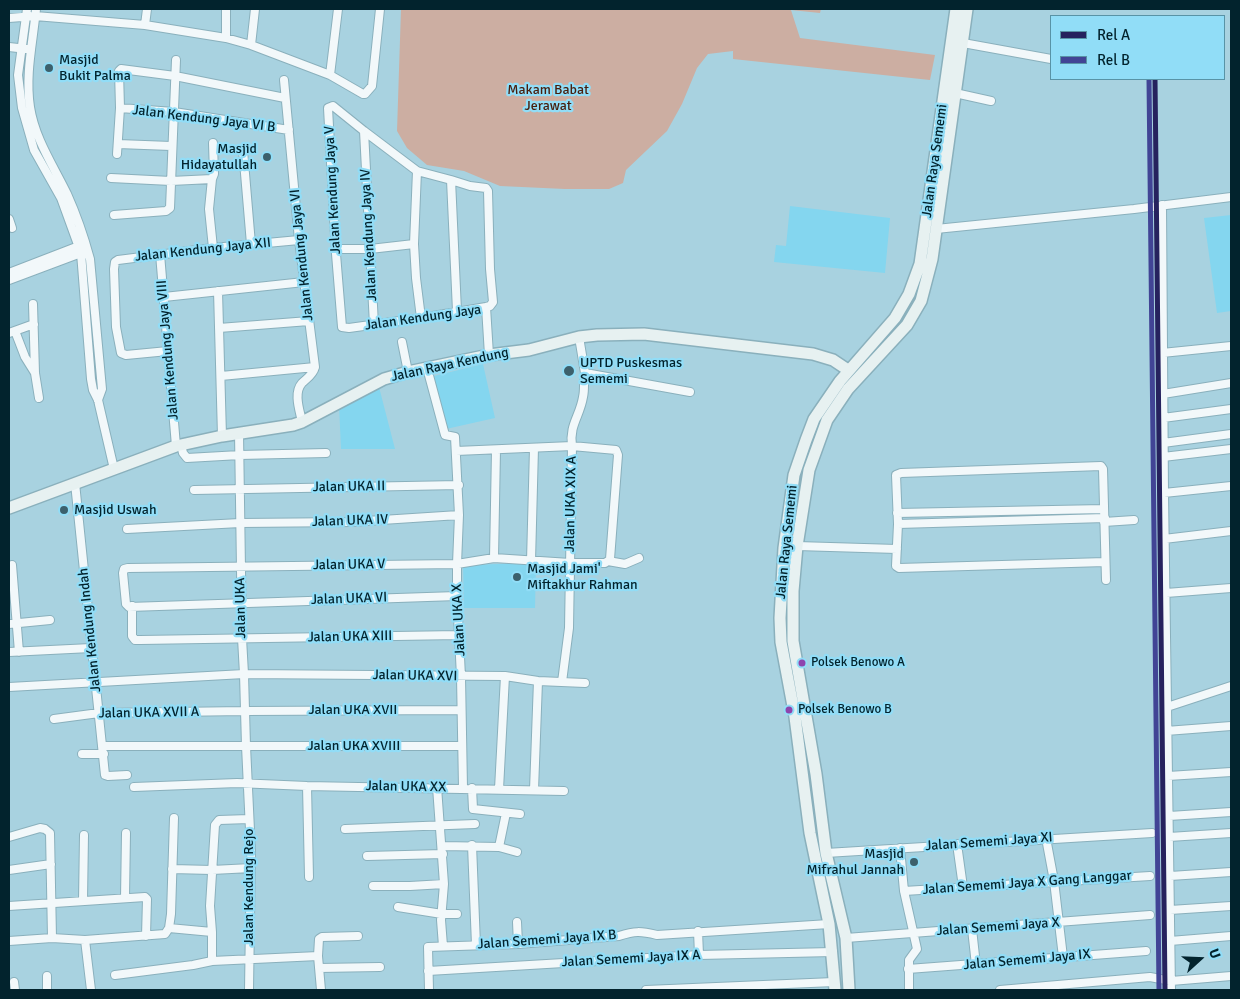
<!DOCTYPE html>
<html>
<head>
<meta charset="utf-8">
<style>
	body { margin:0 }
	#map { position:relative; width:1240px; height:999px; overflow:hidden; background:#a8d2e0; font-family:Signika,sans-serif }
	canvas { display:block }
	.frame { position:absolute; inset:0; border:10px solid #02232d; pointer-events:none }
	.legend { position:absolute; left:1050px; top:15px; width:175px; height:65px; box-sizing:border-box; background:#91ddf7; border:1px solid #5893a6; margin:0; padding:6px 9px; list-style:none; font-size:15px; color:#02232d }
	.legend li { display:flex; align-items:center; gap:10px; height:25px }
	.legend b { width:25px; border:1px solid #5893a6 }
	.north { position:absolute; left:1175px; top:934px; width:50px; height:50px; -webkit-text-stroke:4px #91ddf7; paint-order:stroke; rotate:70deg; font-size:14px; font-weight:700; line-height:20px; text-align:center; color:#02232d }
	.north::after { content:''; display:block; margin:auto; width:18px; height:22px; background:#02232d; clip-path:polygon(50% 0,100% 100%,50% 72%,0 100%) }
</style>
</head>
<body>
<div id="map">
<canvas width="1240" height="999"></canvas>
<div class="frame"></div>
<ul class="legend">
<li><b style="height:6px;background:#26225e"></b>Rel A</li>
<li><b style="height:6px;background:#414495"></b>Rel B</li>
</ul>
<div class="north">U</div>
</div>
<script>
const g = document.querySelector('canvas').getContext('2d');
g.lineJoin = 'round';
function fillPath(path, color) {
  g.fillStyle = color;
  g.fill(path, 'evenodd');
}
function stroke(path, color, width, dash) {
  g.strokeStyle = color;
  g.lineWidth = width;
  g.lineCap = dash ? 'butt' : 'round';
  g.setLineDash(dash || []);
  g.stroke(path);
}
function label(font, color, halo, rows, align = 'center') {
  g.font = font + ' Signika,sans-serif';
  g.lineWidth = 4.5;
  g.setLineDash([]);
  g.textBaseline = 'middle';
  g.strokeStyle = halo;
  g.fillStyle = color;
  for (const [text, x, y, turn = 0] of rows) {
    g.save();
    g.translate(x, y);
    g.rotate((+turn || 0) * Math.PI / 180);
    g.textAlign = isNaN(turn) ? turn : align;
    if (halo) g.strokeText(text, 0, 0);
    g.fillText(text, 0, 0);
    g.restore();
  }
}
const built = new Path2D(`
	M790 206 890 218 885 273 774 262 776 245 786 246Z
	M1231 215V311L1217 313 1204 218Z
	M483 364 495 418 446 429 434 376Z
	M379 387 395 449H341L339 405Z
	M536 563 535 608H464L463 565Z`);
const green = new Path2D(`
	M401 9H821L820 13 791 10 800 38 935 55 930 80 733 59V51L708 54 697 68 682 104 667 131 626 170 623 183 609 189H565L500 186 464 171 427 165 407 148 397 131Z`);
const street = new Path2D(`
	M27 9 18 75 22 108 34 150 61 198 81 253 91 379 93 390 98 400 114 469
	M36 9C33 42 25 74 30 107 35 139 53 165 67 194 76 214 84 237 90 259L102 389 98 400
	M9 18 35 16 145 25 226 38 251 45 330 75 363 94H365L372 86 380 9
	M145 25 147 9
	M226 38V9
	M963 43 1051 59
	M251 45 255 9
	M9 47 27 49
	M330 75 338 9
	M284 80 299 240 315 367C313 375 307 378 302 383 293 393 300 411 302 422
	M955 93 991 101
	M120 108 174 112 289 130
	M364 131 417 171 451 180 457 311
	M213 143 214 174 212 179 209 209 213 248
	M118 144 171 146
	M243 150 251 244
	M117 154 120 108 119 71 121 69 175 76 285 98
	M417 171 414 244 416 278 421 318
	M111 178 171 181 212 179
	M451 180 470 186 486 188 488 191 490 269 493 302 490 306 486 307
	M1162 205 1164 493 1171 990
	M114 215 166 211 170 208 176 60
	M9 219 12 228
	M936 229 1134 209 1231 197
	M336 249H370L414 244
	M160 254 176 446
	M9 273 79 246
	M9 280 81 253
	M218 291 222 436
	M164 297 304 282
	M33 304 35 373 39 398
	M374 325 364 131 333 106 328 108 336 254 342 327 349 328 421 318 486 307 489 355
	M219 328 309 321
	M15 331 25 357 35 373
	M9 333 34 324
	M579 337 585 373 690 392
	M402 342 408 372
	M168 351 126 355 121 353 116 327 114 269 115 262 118 260 213 248 299 240
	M1162 353 1231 346
	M427 368 445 435 455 437 459 515 457 564V596L461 677 463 788
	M221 376 315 367
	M1163 394 1231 383
	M1163 418 1231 409
	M239 433 242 638 244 674 246 746 251 851 249 990
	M1163 443 1231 434
	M181 445 183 453 187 458 240 455 326 453
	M456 451 572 446 616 450 618 455 610 559 608 561
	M1163 457 1231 449
	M75 483 105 775 108 776 127 775
	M194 490 459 485
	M1164 493 1231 486
	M897 513 1104 509
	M1104 522 1134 520
	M898 524 1105 518
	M127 529 240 523 351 522 459 515
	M1164 539 1231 531
	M797 546 897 549
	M494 558 496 450
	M531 561 534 448
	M1105 562 899 568 896 566 898 524 896 475 901 473 1101 466 1103 469 1106 580
	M12 565 19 652
	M1166 593 1231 588
	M457 596 129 607 126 604 123 573 124 569 128 568 457 564 494 558 570 563H605L608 561 625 564 639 558
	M132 606V636L135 640H140L459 635
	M9 624 50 620
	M9 652 91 648
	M562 682 569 628 572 446C569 425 580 416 583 397 585 389 583 381 585 373
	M9 687 244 674 505 676 538 681 585 683
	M1167 707 1231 686
	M54 719 99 713 245 711 461 710
	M1166 731 1231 726
	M103 746H462
	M82 754H104
	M1168 776 1231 772
	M307 786 309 877
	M134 787 237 783 307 786 564 791
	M437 787 444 884 441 920 443 946
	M472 788 473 809 520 814
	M499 789 505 676
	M534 790 538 681
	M1169 816 1231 812
	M345 829 475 824
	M9 837 40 828 45 829 50 833 52 938
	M1169 837 1231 833
	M1046 838 1054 881 1063 957
	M957 844 963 887
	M472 845 476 945
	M442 846 499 847 517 852
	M499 847 506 813
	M900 848 904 891 917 949 909 960V990
	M826 853 1152 833
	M367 856 443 854
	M172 869 212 870 251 868
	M9 870 51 864
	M1170 876 1231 872
	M373 886H410L444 884
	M904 891 1150 876
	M125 898 126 833
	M83 901 84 835
	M9 906 145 897 147 899 146 936
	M398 907 442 914H457
	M1170 910 1231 906
	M517 922 518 944
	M169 928 212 932 210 906 215 825 219 820 249 819
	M972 929 976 965
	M698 931 699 955
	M846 938 1150 915
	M85 940 91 990
	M9 941 52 938 85 940 165 934 169 928 171 914 174 818
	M1170 941 1231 936
	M212 961V932
	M319 968 380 967
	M908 969 1146 951
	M428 971 699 955 833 952
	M115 975 193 965 212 961 318 956
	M47 976V990
	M14 982 15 990
	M321 990 318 956 319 939 322 937 358 936
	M429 990 428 947 518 944 619 936C635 931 640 931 657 935L829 924
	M646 990 834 982
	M1000 990 1150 977 1171 981 1231 976`);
const secondary = new Path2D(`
	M9 508 176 446 222 436 293 425 302 422 384 379 408 372 489 355 529 350 579 337 597 335 644 334 813 354 833 360 848 370
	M835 990 829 924 810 833 795 717 781 642 780 618 784 548 794 475 806 440 814 419 840 381 895 318 909 294 920 264 956 9
	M849 990 846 938 826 853 816 774 793 641V591L797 546 809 470 827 420 848 389 907 325 921 301 932 259 967 9`);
const rail1 = new Path2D(`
	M1155 79 1165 990`);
const rail2 = new Path2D(`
	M1149 79 1159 990`);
const markers = [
	[49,68,5,"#3c606c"],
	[267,157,5,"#3c606c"],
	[569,371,6,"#3c606c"],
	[64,510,5,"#3c606c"],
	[517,577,5,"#3c606c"],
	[802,663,4.5,"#8e44ad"],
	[789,710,4.5,"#8e44ad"],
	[914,862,5,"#3c606c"]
];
const busNames = [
	["Polsek Benowo A",811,663],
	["Polsek Benowo B",798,710]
];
const poiNames = [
	["Masjid",59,60],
	["Bukit Palma",59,76],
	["Masjid",257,149,"right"],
	["Hidayatullah",257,165,"right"],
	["UPTD Puskesmas",580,363],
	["Sememi",580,379],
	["Masjid Uswah",74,510],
	["Masjid Jami'",527,569],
	["Miftakhur Rahman",527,585],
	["Masjid",904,854,"right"],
	["Mifrahul Jannah",904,870,"right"]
];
const parkNames = [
	["Makam Babat",548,90],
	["Jerawat",548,106]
];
const streetNames = [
	["Jalan Kendung Jaya VI B",204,119,7],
	["Jalan Raya Sememi",935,161,-82],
	["Jalan Kendung Jaya V",333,190,-93],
	["Jalan Kendung Jaya IV",369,235,-93],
	["Jalan Kendung Jaya XII",203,250,-6],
	["Jalan Kendung Jaya VI",302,255,-96],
	["Jalan Kendung Jaya",423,318,-8],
	["Jalan Kendung Jaya VIII",168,350,-95],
	["Jalan Raya Kendung",450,365,-12],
	["Jalan UKA II",349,487,-1],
	["Jalan UKA XIX A",571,504,-89],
	["Jalan UKA IV",350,521,-2],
	["Jalan Raya Sememi",787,542,-84],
	["Jalan UKA V",349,565,-1],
	["Jalan UKA VI",349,599,-2],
	["Jalan UKA",241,608,-91],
	["Jalan UKA X",459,620,-93],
	["Jalan Kendung Indah",90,630,-96],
	["Jalan UKA XIII",350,637,-1],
	["Jalan UKA XVI",415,676,1],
	["Jalan UKA XVII",353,710],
	["Jalan UKA XVII A",149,713,-1],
	["Jalan UKA XVIII",354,746],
	["Jalan UKA XX",406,787,1],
	["Jalan Sememi Jaya XI",989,842,-4],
	["Jalan Sememi Jaya X Gang Langgar",1027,883,-4],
	["Jalan Kendung Rejo",249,887,-90],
	["Jalan Sememi Jaya X",998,927,-4],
	["Jalan Sememi Jaya IX B",547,940,-4],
	["Jalan Sememi Jaya IX A",631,959,-3],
	["Jalan Sememi Jaya IX",1027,960,-5]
];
fillPath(built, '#84d6ef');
fillPath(green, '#ccaea2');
stroke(street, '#8ab0bc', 10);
stroke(secondary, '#8ab0bc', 14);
stroke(street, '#f2f8fa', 8);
stroke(secondary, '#e7f1f1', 11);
stroke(rail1, '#26225e', 5);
stroke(rail2, '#414495', 5);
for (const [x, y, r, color] of markers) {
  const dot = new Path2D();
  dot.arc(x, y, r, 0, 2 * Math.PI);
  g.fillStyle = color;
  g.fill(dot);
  stroke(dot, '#91ddf7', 2);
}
label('13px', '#02232d', '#91ddf7', busNames, 'left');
label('14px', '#02232d', '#91ddf7', poiNames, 'left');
label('14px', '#481e0d', '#91ddf7', parkNames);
label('14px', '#02232d', '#91ddf7', streetNames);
</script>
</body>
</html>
